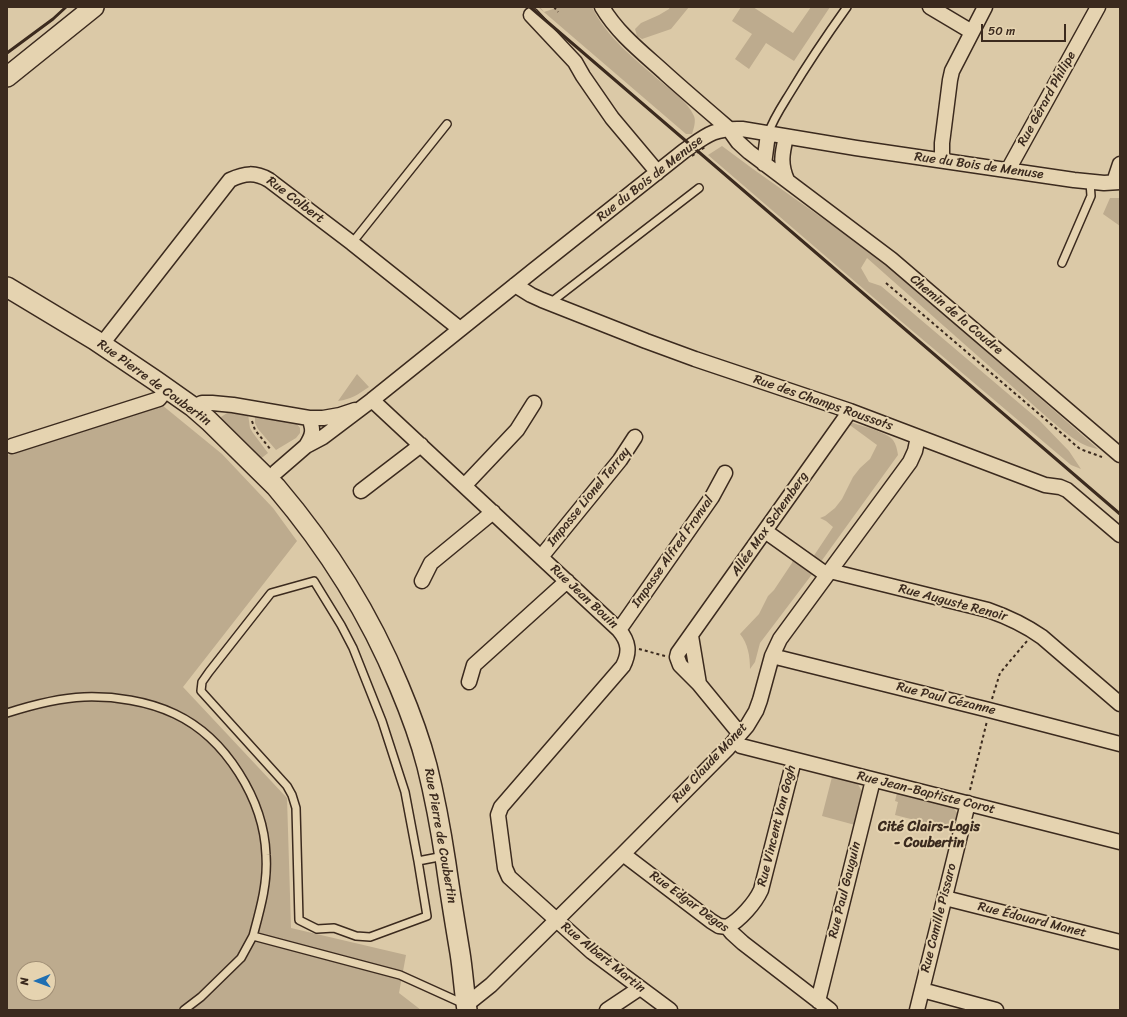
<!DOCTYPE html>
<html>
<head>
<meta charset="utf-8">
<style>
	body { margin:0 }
	#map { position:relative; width:1127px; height:1017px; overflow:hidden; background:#dbc9a7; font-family:Sriracha,sans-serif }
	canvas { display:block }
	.frame { position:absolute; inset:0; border:8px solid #3b2a1e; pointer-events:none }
	.north { position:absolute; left:16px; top:961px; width:40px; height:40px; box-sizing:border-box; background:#e5d3b0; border:1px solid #a18f76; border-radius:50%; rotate:269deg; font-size:11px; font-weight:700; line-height:16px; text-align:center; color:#3b2a1e }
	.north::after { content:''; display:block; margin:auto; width:14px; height:18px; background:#1f6fb2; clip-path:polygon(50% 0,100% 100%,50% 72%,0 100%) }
	.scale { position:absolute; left:981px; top:24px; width:85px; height:18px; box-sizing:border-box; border:2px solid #3b2a1e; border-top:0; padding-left:5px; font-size:12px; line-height:14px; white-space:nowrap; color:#3b2a1e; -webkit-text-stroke:3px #e5d3b0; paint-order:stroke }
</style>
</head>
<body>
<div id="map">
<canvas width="1127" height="1017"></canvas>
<div class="frame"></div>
<div class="north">N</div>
<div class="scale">50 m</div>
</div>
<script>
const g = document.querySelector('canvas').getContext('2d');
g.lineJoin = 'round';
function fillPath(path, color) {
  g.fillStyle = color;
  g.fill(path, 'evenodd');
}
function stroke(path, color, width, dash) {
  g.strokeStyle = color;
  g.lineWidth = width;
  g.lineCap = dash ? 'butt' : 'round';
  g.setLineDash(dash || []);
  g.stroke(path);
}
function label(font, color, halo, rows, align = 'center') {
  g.font = font + ' Sriracha,sans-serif';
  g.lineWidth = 4;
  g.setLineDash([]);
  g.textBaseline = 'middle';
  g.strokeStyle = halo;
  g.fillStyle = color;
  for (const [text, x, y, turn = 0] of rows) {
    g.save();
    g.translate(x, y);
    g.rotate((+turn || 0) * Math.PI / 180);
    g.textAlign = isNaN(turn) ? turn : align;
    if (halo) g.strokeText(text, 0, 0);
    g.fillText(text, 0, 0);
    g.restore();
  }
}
const green = new Path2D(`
	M538 7H540L544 12 556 8 555 7H592C607 38 635 59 660 81 672 91 687 101 694 116 696 121 694 128 692 134H686Z
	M670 7H689L671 29 642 39 637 36 635 29 641 23 659 15 669 9Z
	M741 7H753L793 33 811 7H830L794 61 766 43 749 69 735 59 752 34 732 21Z
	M722 146 753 169 887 264 1098 449C1079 446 1064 431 1049 419L867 258 861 268 869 282 881 286 1039 420 1069 451 1081 469 1071 465 902 322 708 155Z
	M1110 198H1120V226L1103 214Z
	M357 374 369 387C357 395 352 399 338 401Z
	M162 405 222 454 273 508 297 541 183 687 287 798 291 928 406 955 399 993 421 1010H7V455ZM24 969H48V993H24Z
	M230 411 248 414 250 428 253 433 268 453 259 460 220 421 221 417Z
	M255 416 297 424 300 428V433L296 438 276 450 258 429 255 423Z
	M850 422C861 426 885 431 893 440 896 444 897 449 898 455L820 563 813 557 833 527 826 521 820 518 825 516 835 508 842 499 853 477 860 468 870 459 877 445 847 423Z
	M793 559 813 573 760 643 755 662 750 669C750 656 748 644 740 634L759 614 768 596 774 590 792 563Z
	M832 777 857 783 862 791 855 825 822 816Z
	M897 793 952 806 958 814 954 830 895 815 898 802 895 801Z`);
const path = new Path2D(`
	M554 7 558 12
	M886 283 1080 449 1102 457
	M252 421 255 430 271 450
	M639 649 665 656
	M992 699 1000 673 1027 641
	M970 790 987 721`);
const lane = new Path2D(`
	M768 134C773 119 782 106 790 93 808 63 827 35 847 7
	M352 243 447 124
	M1062 263 1091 196 1090 182
	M550 303 699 188
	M7 713C32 705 57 698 84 697 114 696 148 701 175 714 226 738 264 800 266 855 268 883 260 910 253 936L400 975 464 1004
	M418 861 405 792 382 721 353 648 341 625 314 581 271 593 209 672 202 682 201 691 287 786 292 795 296 808 299 920 317 929 334 928 356 936 370 937 427 916 418 861 444 856
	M184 1010 201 997 241 958 253 936`);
const street = new Path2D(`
	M602 7C618 34 643 53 666 74 686 92 707 110 728 128L738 142 749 152 891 259 1120 455
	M930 7 972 32
	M531 15 575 62 583 76 612 118 654 168 657 173
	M786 137C782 154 780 164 787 180
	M942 160V143L950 80 952 71 985 7
	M764 164 768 134
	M1008 170 1098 7
	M1114 182 1120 164
	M515 285 531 295 542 300 646 341 695 359 850 411 1045 485 1060 487 1067 490 1120 535
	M102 344 230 180C245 173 255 172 269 180L352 243 460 329
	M372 400 619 630C629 642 630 652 623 666L501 807 498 815 505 868 509 877 592 952 670 1010
	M193 407 202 403H212L233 405 309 418H323L340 415 355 410
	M12 446 159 399 167 389
	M306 446C313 435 314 430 309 418
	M276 472 306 446 323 437 372 400 534 270 684 151C707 135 713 128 742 129L856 148 1074 180 1104 183 1120 182
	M465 485 517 430 534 403
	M361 491 421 445
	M765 531 827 575
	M541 557 620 460 635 437
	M830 571 988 610C1008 617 1025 625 1042 637L1120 704
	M422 581 431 563 493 512
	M619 630 712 497 725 473
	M691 636 699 684
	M772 656 989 710 1120 744
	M469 682 474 665 567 581
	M740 734 699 684 680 665 677 657 678 653 850 411
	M735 740 741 746 1120 842
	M623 854 711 921 719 926 727 927 732 933 743 943 830 1010
	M945 898 1120 942
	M727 927C740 920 755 903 761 890L794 760
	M922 990 996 1010
	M818 1001 873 780
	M466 1005 491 985 623 854 728 748 747 726 756 711 760 700 772 656 780 639 910 462 915 451 918 437
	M607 1010 640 988
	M917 1010 968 803`);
const secondary = new Path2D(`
	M7 77 94 7
	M7 287 95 340 156 381 193 407 209 421 276 487C327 547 369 613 399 686 410 712 420 739 427 766 435 798 441 831 446 864 450 893 455 923 460 953 463 972 464 991 467 1010`);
const rail = new Path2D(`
	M530 7 1120 514
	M7 53 53 19 66 7`);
const pathBridge = new Path2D(`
	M692 156 705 147`);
const streetNames = [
	["Rue Gérard Philipe",1047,99,-61],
	["Rue du Bois de Menuse",979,166,8],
	["Rue du Bois de Menuse",650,179,-38],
	["Rue Colbert",295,200,37],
	["Chemin de la Coudre",956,315,40],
	["Rue Pierre de Coubertin",154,383,36],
	["Rue des Champs Roussots",823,403,19],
	["Impasse Lionel Terray",589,497,-51],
	["Allée Max Schemberg",770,524,-55],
	["Impasse Alfred Fronval",673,552,-55],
	["Rue Jean Bouin",584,597,43],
	["Rue Auguste Renoir",953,603,15],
	["Rue Paul Cézanne",946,699,14],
	["Rue Claude Monet",710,763,-47],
	["Rue Jean-Baptiste Corot",926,793,14],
	["Rue Vincent Van Gogh",777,826,-76],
	["Rue Pierre de Coubertin",440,836,80],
	["Rue Paul Gauguin",845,890,-76],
	["Rue Edgar Degas",689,902,36],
	["Rue Camille Pissaro",939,918,-76],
	["Rue Édouard Manet",1032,920,14],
	["Rue Albert Martin",603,958,39]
];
const neighbourhoodNames = [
	["Cité Clairs-Logis",929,827],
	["- Coubertin",929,843]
];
fillPath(green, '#bdab8e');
stroke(lane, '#3b2a1e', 10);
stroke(street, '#3b2a1e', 17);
stroke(secondary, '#3b2a1e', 22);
stroke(path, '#3b2a1e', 2, [3, 3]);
stroke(lane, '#e5d3b0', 7);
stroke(street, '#e5d3b0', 14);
stroke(secondary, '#e5d3b0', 19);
stroke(rail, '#3b2a1e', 3);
stroke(pathBridge, '#3b2a1e', 2, [3, 3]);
label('13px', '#3b2a1e', '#e5d3b0', streetNames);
label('bold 14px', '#3b2a1e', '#e5d3b0', neighbourhoodNames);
</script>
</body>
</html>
